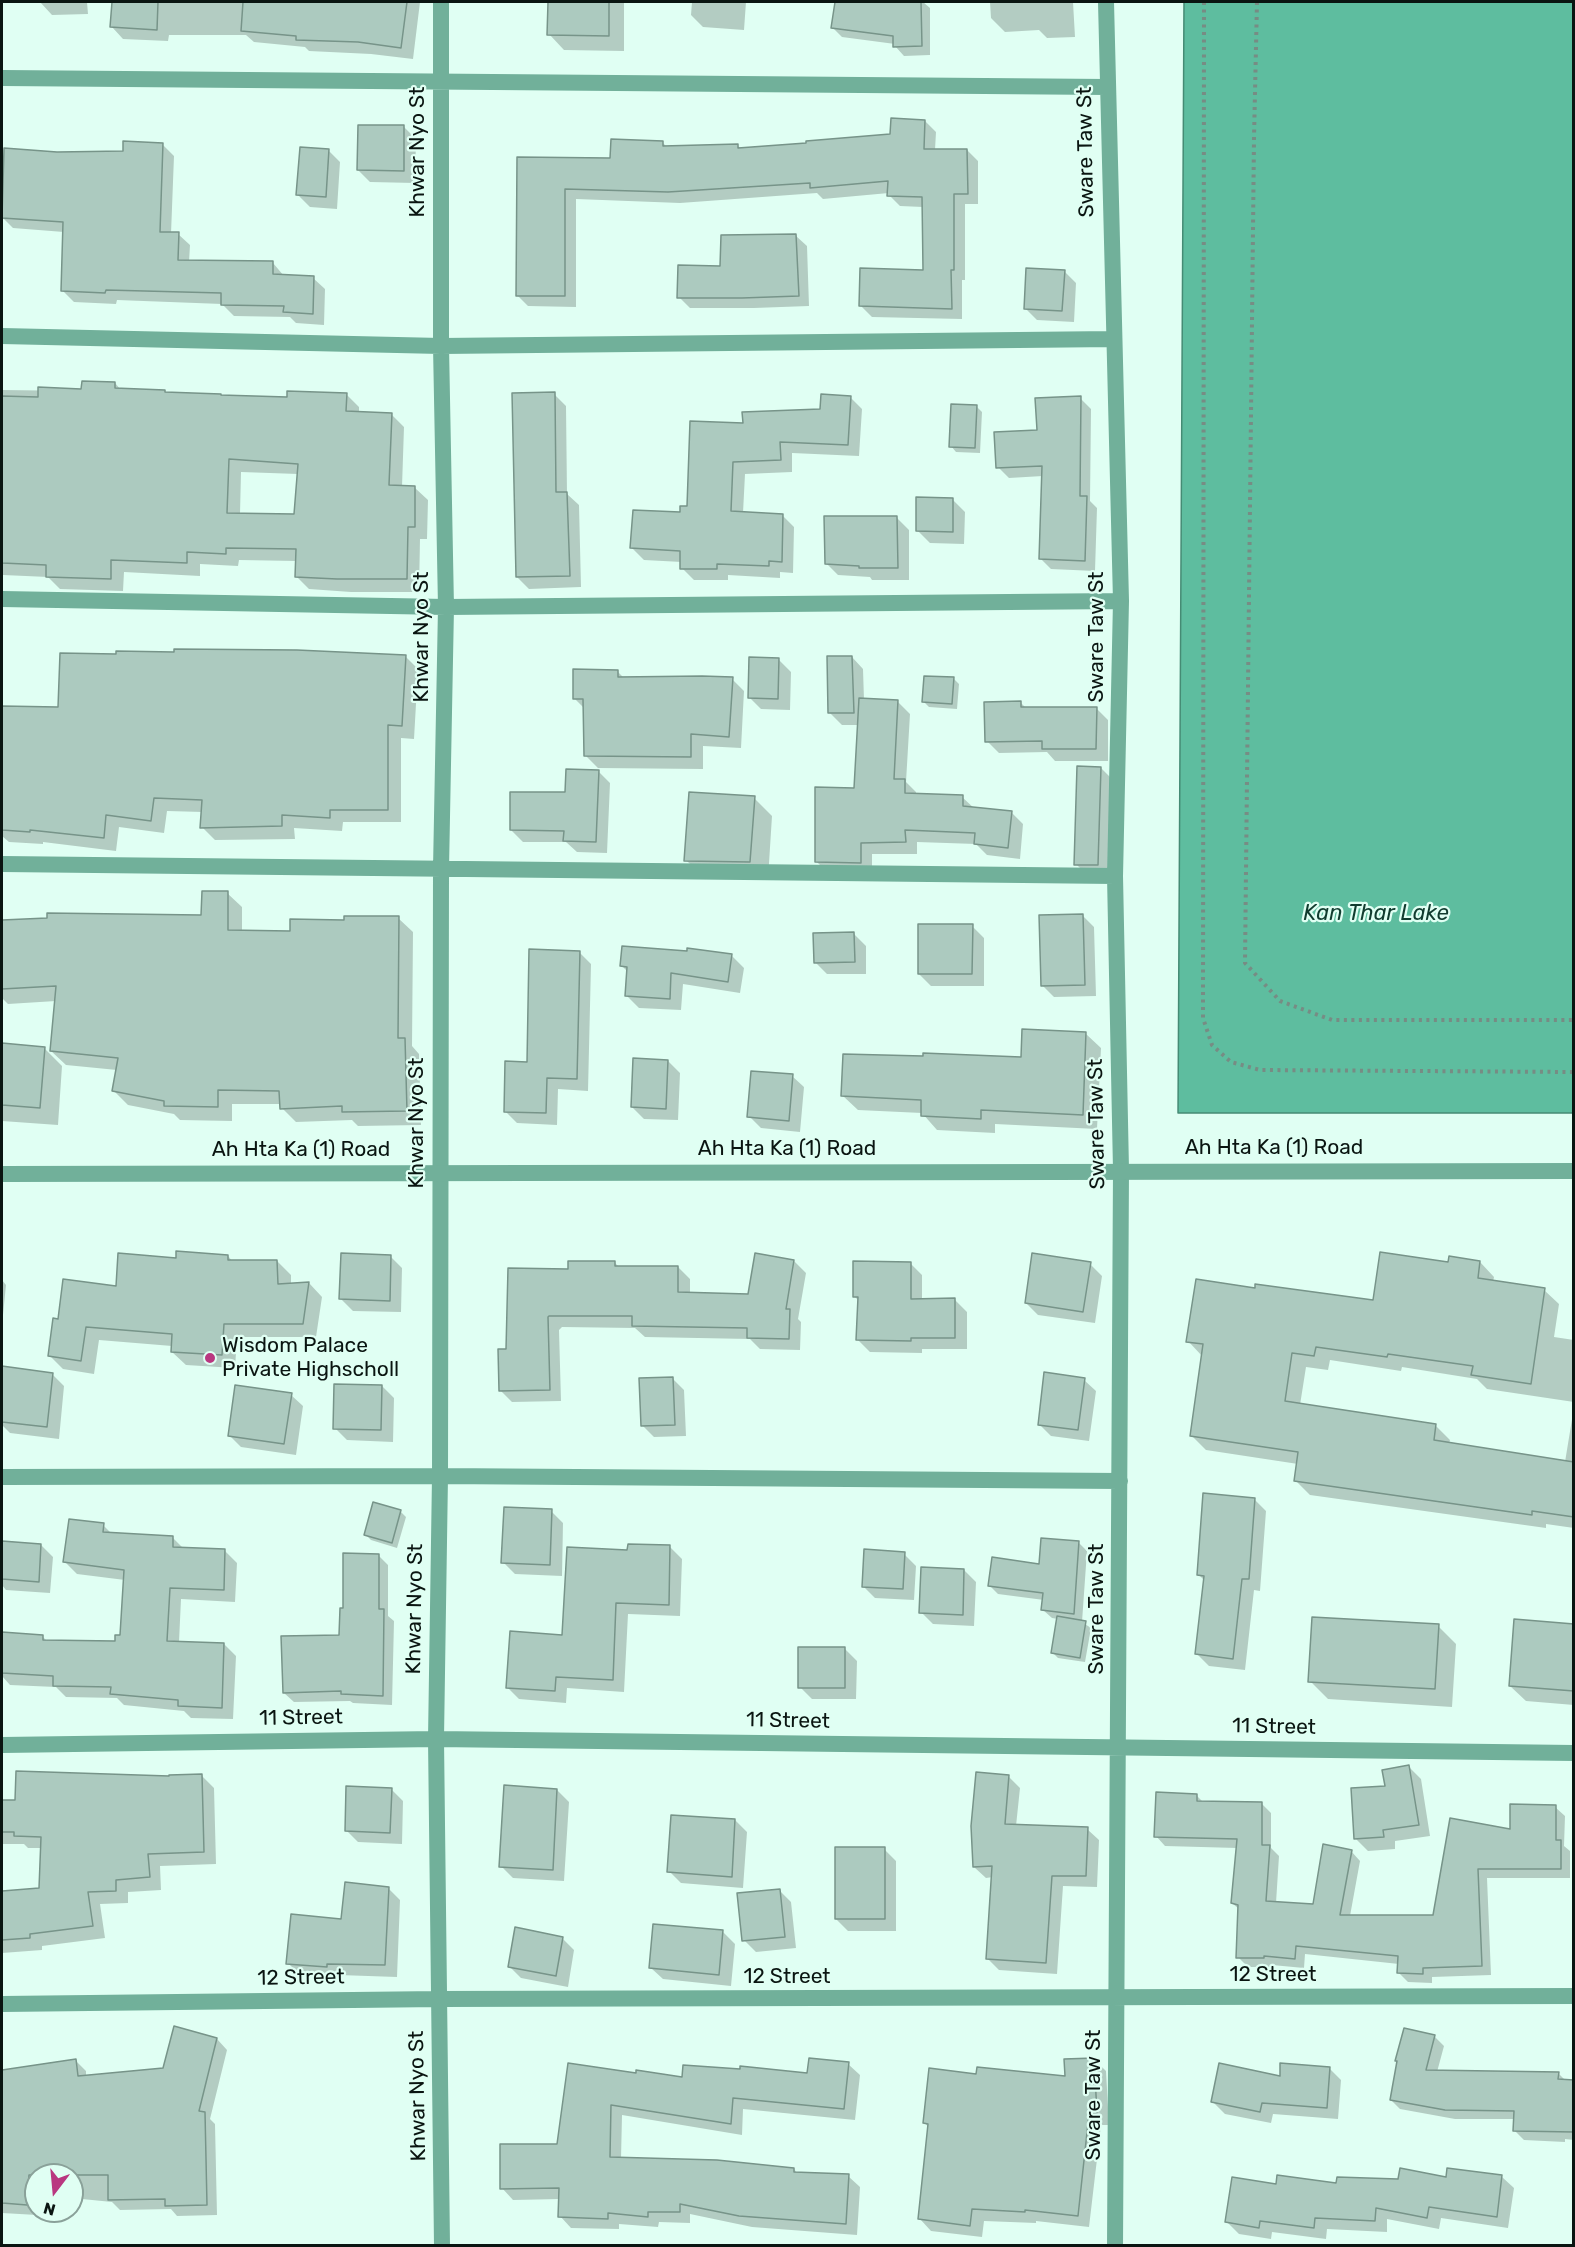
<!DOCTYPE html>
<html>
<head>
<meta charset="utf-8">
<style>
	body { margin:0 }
	#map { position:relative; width:1575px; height:2247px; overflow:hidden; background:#e0fff3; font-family:Rubik,sans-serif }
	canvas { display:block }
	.frame { position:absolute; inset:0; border:3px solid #0a1511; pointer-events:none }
	.north { position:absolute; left:24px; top:2163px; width:60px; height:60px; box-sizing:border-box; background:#e0fff3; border:2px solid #8aa199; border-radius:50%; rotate:196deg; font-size:16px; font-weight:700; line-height:24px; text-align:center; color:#0a1511 }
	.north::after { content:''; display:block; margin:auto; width:21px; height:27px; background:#b93780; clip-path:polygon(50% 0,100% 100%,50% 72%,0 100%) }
</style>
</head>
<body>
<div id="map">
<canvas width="1575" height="2247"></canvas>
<div class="frame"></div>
<div class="north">N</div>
</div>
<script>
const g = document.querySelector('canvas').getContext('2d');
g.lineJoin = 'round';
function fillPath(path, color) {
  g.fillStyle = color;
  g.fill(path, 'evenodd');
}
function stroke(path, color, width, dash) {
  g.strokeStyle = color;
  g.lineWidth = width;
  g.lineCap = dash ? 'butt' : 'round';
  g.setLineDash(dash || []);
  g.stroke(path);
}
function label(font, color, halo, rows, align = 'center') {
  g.font = font + ' Rubik,sans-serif';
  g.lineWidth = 4.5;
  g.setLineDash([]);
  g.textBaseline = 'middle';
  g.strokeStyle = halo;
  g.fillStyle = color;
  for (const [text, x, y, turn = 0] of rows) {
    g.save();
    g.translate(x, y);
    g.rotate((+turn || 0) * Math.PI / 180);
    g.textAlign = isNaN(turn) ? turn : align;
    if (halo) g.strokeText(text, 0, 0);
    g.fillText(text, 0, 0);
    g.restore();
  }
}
const water = new Path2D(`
	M1184 2H1573V1113H1178Z`);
const shadow = new Path2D(`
	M40 2H87L88 14 52 15Z
	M115 2H420L413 59 371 54 309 51 305 47 254 42 246 35H169L168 41 123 39 112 27Z
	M549 2H624V51L564 50 549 34Z
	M692 2H746L744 30 703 27 691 15Z
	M836 2H923L930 8V55L904 56 895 46V44L842 37 833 28Z
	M990 2H1073L1075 37 1047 38 1039 30 1005 32 991 18Z
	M925 121 936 132 935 150H967L978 161V204H965V280H962V319L872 317 861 306 925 272 923 207 900 206 889 195V193L823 199 817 193 680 203 576 199V307L528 306 517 295 518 158 612 159 662 142 667 147 737 145 741 149 891 135Z
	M404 127 416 139 415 183 370 182 358 170Z
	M162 144 174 156 171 234H178L190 245 189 262 273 263 284 276 313 278 325 289 324 325 296 323 290 317 234 316 222 304 117 300 116 304 74 302 62 290 64 232 13 228 2 217 4 177Z
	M328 150 340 162 337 209 310 207 298 195Z
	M796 236 807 246 809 306 754 308H690L679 297Z
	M1064 271 1076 283 1074 322 1037 320 1025 308Z
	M115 383 121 390 167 394 289 399 346 394 359 407V413L391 414 404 427 402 487 415 488 428 500 427 539H420L419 592H351L309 589 296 576 297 561 239 560 238 566 200 564V576L124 572 123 591 60 589 48 577 3 575 2 591V390L83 391ZM241 472 298 474 296 515 240 514Z
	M554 394 566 406 567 494 579 505 581 587 529 589 517 577Z
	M850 397 862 409 859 456 792 453V472L745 474 743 513 782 515 794 527 793 573 780 572V578L728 575V580H694L682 568V562L644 560 632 548 688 507 744 424 821 411Z
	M1080 398 1091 409 1090 501 1097 508 1095 571 1051 569 1040 558 1043 476 1009 478 998 467Z
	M977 407 982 412 980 453 956 452 951 446Z
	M953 500 965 512 964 544 930 543 918 531Z
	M897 518 909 530V580H872L870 577 838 575 826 563Z
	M405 656 418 669 414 739 401 738V822H343L342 831 294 828 295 839 215 840 202 827 203 812 167 811 164 833 119 827 116 851 43 842V844L9 842 2 836V703L4 708 60 709Z
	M852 657 863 669 864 700 898 702 910 714 906 782 916 792V795L962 797 975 809 1011 812 1023 824 1020 859 987 855 976 844 917 842V854H872V874H829L817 862 855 789 859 725H842L830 713Z
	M779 660 791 672 790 710 761 709 749 697Z
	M618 672 624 678 732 679 744 691 741 748 703 746V769L598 768 586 756 585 709 574 698Z
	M954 679 959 684 957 709 929 707 924 702Z
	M1020 702 1026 708H1096L1108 720V761H1055L1047 752 999 753 987 741Z
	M1101 768 1113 780 1109 877 1088 876 1076 864Z
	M598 771 610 783 607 853 577 852 566 842H523L511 830Z
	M754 798 772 816 768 879 704 878 686 860Z
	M227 893 242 907V932L291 933 346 922 398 918 413 932 412 1046 419 1054 421 1125 358 1126 352 1120 296 1122 282 1108 281 1104H232V1121L180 1120 174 1114 128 1105 113 1090 117 1070 66 1065 51 1051 56 1001 8 1004 2 998V922L203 917Z
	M1082 915 1094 927 1096 996 1054 997 1042 985Z
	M972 926 984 938V986H931L919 974Z
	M854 934 866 946V974H827L815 962Z
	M689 949 732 956 744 968 740 993 683 984 681 1010 639 1008 627 996 628 972 621 965 688 953Z
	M579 952 591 964 588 1091 558 1089 557 1125 517 1123 505 1111Z
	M1086 1034 1101 1048 1097 1129 995 1124V1133L937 1130 922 1113 858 1110 843 1096 1022 1059Z
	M2 1045 44 1048 62 1066 58 1125 2 1121Z
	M668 1061 680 1073 678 1120 644 1119 632 1107Z
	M792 1076 804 1087 800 1132 761 1128 749 1116Z
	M228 1256 233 1262 277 1261 291 1275V1285L309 1283 322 1297 316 1337H237L235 1368 186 1365 172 1352V1346L99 1340 94 1374 63 1369 49 1355 60 1320 117 1288 177 1259Z
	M390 1256 402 1268 401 1312 353 1311 341 1299Z
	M794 1261 806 1273 798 1319 801 1322 800 1350 760 1349 750 1339 645 1337 635 1328 562 1327 559 1330 561 1401 512 1402 500 1390 508 1350 569 1270 615 1263 619 1267H678L690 1279V1294L749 1296Z
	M1480 1262 1494 1277 1493 1282 1544 1290 1559 1304 1554 1337 1574 1340V1402L1487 1389 1477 1379 1402 1367 1401 1371 1330 1360 1328 1370 1306 1367 1300 1405 1435 1425 1450 1440 1449 1444 1565 1462 1574 1407V1528L1546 1524V1528L1310 1495 1295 1480 1298 1464 1206 1450 1192 1436 1203 1357 1188 1341 1256 1289 1374 1302 1450 1264Z
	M910 1263 922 1275V1300H955L967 1312V1349H922V1353L870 1352 858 1340 859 1301 854 1296Z
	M1090 1264 1102 1276 1095 1323 1038 1315 1026 1303Z
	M2 1280 6 1285 2 1325Z
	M4 1368 52 1374 64 1386 59 1439 10 1433 2 1425V1391Z
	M672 1378 684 1390 686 1436 654 1437 642 1425Z
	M1084 1380 1096 1391 1089 1441 1051 1436 1039 1424Z
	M382 1386 394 1398 393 1442 347 1440 335 1428Z
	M291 1395 303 1406 296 1455 241 1447 229 1435Z
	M1254 1499 1266 1511 1260 1591 1254 1590 1245 1670 1209 1666 1197 1654 1205 1581 1198 1574Z
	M400 1511 406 1517 397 1548 371 1540 365 1534Z
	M551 1511 563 1523 562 1576 515 1574 503 1562Z
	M103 1525 112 1534 173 1538 184 1549 225 1551 237 1563 235 1602 181 1599 179 1642 224 1644 236 1656 233 1719 191 1718 184 1711 124 1705 117 1698 66 1697 56 1687 10 1685 2 1676V1633L42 1636 48 1642 116 1643 121 1637 125 1580 77 1574 65 1562Z
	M2 1542 41 1545 53 1557 50 1593 6 1590 2 1585Z
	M1078 1542 1087 1551 1082 1622 1091 1628 1085 1662 1058 1658 1052 1652 1058 1619 1052 1618 1043 1610 1044 1600 998 1594 989 1585 1040 1565Z
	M670 1547 682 1559 680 1616 628 1614 624 1692 567 1688 566 1703 519 1699 507 1687 564 1637 629 1552Z
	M904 1554 916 1566 914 1600 875 1598 863 1586Z
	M378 1555 388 1565V1616L394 1621 392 1705 353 1703 350 1701 294 1702 284 1693 341 1636 345 1610Z
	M964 1570 976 1582 974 1626 933 1624 921 1612Z
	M1574 1625V1705L1526 1701 1510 1686Z
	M1438 1626 1456 1644 1452 1707 1328 1699 1310 1681Z
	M845 1649 857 1661 856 1699H812L800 1687Z
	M1409 1767 1421 1779 1430 1836 1395 1841V1849L1368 1851 1356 1839 1387 1787Z
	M201 1775 214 1788 216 1864 160 1866 161 1890 128 1892V1903L100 1904 105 1938 42 1946V1950L2 1953V1892L41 1890 42 1848H28L24 1844H2V1802L17 1801 171 1778Z
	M1009 1777 1020 1788 1016 1826 1087 1829 1099 1840 1097 1887 1063 1886 1057 1974 999 1970 987 1958 993 1877 986 1878 974 1867Z
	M391 1789 403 1801 402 1844 358 1842 346 1830Z
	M557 1790 569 1802 564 1881 513 1878 501 1866Z
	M1196 1795 1204 1803H1261L1271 1813V1848L1279 1856 1276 1903 1314 1906 1351 1851 1360 1861 1350 1916H1434L1512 1831 1555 1807 1565 1816 1564 1846 1570 1851V1878H1487L1491 1975 1432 1977V1983L1408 1982 1398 1972 1399 1964 1305 1954 1304 1968 1272 1965V1967H1248L1238 1957 1240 1910 1232 1903 1237 1848 1165 1846 1156 1836Z
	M735 1820 747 1832 743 1888 681 1883 669 1871Z
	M884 1849 896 1861V1931H848L836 1919Z
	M388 1888 400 1900 397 1977 339 1975V1978L300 1975 288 1963 342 1921Z
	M779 1890 791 1902 796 1948 756 1952 744 1940Z
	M723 1932 735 1944 731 1986 663 1979 651 1968Z
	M562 1938 574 1950 568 1987 521 1978 509 1966Z
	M1435 2037 1444 2046 1437 2072 1558 2073 1566 2081 1574 2082V2140L1565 2139V2142L1524 2140 1515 2131V2119H1455L1400 2109 1391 2100Z
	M217 2039 227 2050 210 2119 215 2124 217 2215 177 2216 171 2209 120 2210 112 2202 72 2198V2175H36L37 2215 2 2213V2072L75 2060 86 2071V2076L164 2070Z
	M1094 2059 1106 2071 1109 2125H1101L1089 2227 1036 2221V2223L984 2221 982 2237 931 2231 920 2219 929 2128 925 2123 977 2075 1067 2078Z
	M848 2064 860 2075 855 2120 743 2109 742 2135 622 2115 621 2159 794 2169 797 2173 848 2176 860 2187 857 2235 752 2227 690 2214V2223L659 2222 658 2227 619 2224V2229L571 2228 560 2216V2199L513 2200 502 2188 558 2146 637 2074 683 2078 809 2075Z
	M1329 2068 1341 2080 1338 2119 1273 2114 1271 2123 1225 2114 1213 2102 1281 2078Z
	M1502 2177 1514 2188 1508 2228 1441 2218 1439 2229 1387 2219V2232L1327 2229 1326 2239 1272 2232 1271 2239 1239 2234 1227 2222 1277 2186Z`);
const building = new Path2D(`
	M112 2H158L157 30 110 27Z
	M243 2H407L401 48 358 42 296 40V36L241 31Z
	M548 2H609V36L547 35Z
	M835 2H921L922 46 893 47V36L831 28Z
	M891 118 925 120 924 149H967L968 194H954V270H951L952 309 859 306 860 268 923 270 922 197 887 196 888 181 810 188V183L668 192 565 189V296H516L517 157 610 158 611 139 663 141V146L738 144V148L806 143V141L890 134Z
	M358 125H404V171L357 170Z
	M123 141 163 143 160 232H179L178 260 273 261V274L314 276 313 314 283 312 284 306 221 305V293L106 290 105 293 61 291 63 222 2 218 4 148 57 152 123 151Z
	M300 147 329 149 326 197 296 195Z
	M796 234 799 296 742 298H677L678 265 720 266 721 235Z
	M1026 268 1065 270 1062 311 1024 309Z
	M82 381 115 382V388L165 390V392L221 394V395L287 397V391L347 393 346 411 392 413 389 485 415 486V527H408L407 579H337L295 577 296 549 226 548V554L187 552V563L111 560V579L46 577V565L2 563V396L38 397V387L81 389ZM229 459 298 464 294 514 227 513Z
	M555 392 556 492H567L570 576 516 577 512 393Z
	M821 394 851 396 848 445 780 442 781 460 733 462 731 511 783 514 782 562 769 561V566L717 564V569H680V551L630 548 633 510 680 512V506H687L690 421 743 423 742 412 820 409Z
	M1081 396 1080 496H1087L1085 561 1039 559 1042 466 996 468 994 432 1037 430 1035 398Z
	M951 404 977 405 975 448 949 447Z
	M916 497 953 498V532L916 531Z
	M824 516H897L898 568H859V566L825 564Z
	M174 649 297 650 406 655 402 726 388 725V810H330V818L282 815V826L200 828 202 800 154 798 151 821 106 815 104 838 30 830V832L2 830V706L58 707 60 653 116 654V651L174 652Z
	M827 656H852L854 713H828Z
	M749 657 779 658 778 699 748 698Z
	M573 669 618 670V677L702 676 733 677 729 737 691 734V757L584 756 583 699H573Z
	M924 676 954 677 952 704 922 702Z
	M859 698 898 700 894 779H905V793L963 795V806L1012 811 1008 848 974 844 975 833 905 830 906 842 861 843V863L815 862V787L854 788Z
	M1021 701V707H1097L1096 749H1042V741L985 742 984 702Z
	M1077 766 1101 767 1098 865H1074Z
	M566 769 599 770 596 842 563 841 564 831 510 830V792H565Z
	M689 792 755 796 750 862 684 861Z
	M202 891H228V930L290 931V919L344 920V916H399L398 1038H405L407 1111 342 1112V1106L280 1109 279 1091 218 1090V1107L164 1106V1101L112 1091 118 1058 50 1051 56 986 2 989V920L47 918V913L201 915Z
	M1083 914 1085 985 1041 986 1039 915Z
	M918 924H973L972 974H918Z
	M854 932 855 962 814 963 813 933Z
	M622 946 687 951V948L732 954 728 982 671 973 670 999 625 996 627 967 620 966Z
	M529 949 580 951 577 1079 547 1078 546 1113 504 1112 505 1061 527 1062Z
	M1022 1029 1086 1032 1083 1115 981 1110V1119L921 1116V1100L841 1096 843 1054 923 1056V1053L1021 1057Z
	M2 1043 45 1047 40 1108 2 1105Z
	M633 1058 668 1060 666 1109 631 1107Z
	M751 1071 793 1074 789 1121 747 1117Z
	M176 1251 228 1255V1260H277L278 1284 309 1282 303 1324H224L222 1355 171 1352 172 1334 86 1327 81 1361 48 1356 53 1318 58 1319 63 1279 116 1286 118 1253 176 1258Z
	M1380 1252 1448 1262 1449 1256 1480 1261 1478 1278 1545 1288 1531 1384 1471 1375 1473 1366 1388 1354 1387 1357 1316 1347 1314 1356 1292 1353 1285 1401 1436 1424 1434 1440 1574 1462V1517L1532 1511V1515L1294 1481 1298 1452 1190 1436 1203 1344 1186 1342 1196 1279 1255 1288V1284L1373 1300Z
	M341 1253 391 1255 390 1301 339 1299Z
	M755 1253 794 1260 786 1309H790L789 1339 747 1338V1328L632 1326V1316H549L548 1317 550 1390 499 1391 498 1349H506L508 1268 568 1269V1261H615V1266H678V1292L748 1294Z
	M1032 1253 1091 1262 1083 1312 1025 1303Z
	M853 1261 911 1262V1299L955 1298V1338H911V1341L856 1340 858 1297H853Z
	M2 1366 53 1373 47 1427 2 1422Z
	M1044 1372 1085 1378 1078 1430 1038 1425Z
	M673 1377 675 1425 641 1426 639 1378Z
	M334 1384 382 1385 381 1430 333 1429Z
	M235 1385 292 1393 284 1444 228 1436Z
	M1203 1493 1255 1498 1249 1579H1242L1233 1659 1195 1654 1204 1576 1197 1575Z
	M373 1502 401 1510 392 1543 364 1535Z
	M504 1507 552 1509 550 1565 501 1563Z
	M69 1519 104 1523 103 1532 173 1536V1547L225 1549 224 1590 170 1588 167 1641 224 1643 222 1708 178 1706V1700L110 1694 111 1687 53 1686V1676L2 1673V1632L43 1635V1640L115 1641V1635H120L124 1570 63 1562Z
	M1041 1538 1079 1541 1074 1614 1041 1610 1043 1593 988 1586 992 1557 1039 1564Z
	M2 1541 41 1544 39 1582 2 1579Z
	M628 1544 670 1545 669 1605 616 1603 613 1680 556 1677 555 1691 506 1688 510 1631 562 1635 567 1547 627 1550Z
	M864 1549 905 1552 903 1589 862 1587Z
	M343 1553 379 1554V1609H384L383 1696 341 1694V1691L283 1693 281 1636 339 1635 340 1608H343Z
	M921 1567 964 1569 963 1615 919 1613Z
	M1057 1616 1086 1621 1080 1658 1051 1653Z
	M1312 1617 1439 1624 1435 1689 1308 1682Z
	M1514 1619 1574 1624V1691L1509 1686Z
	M798 1647H845V1688H798Z
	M1409 1765 1419 1825 1383 1830 1384 1837 1354 1839 1351 1788 1385 1786 1382 1770Z
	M16 1771 169 1776V1775L202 1774 204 1852 148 1854 150 1877 116 1880V1891L88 1892 93 1926 30 1934V1938L2 1940V1891L39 1888 41 1837 14 1836V1832H2V1800H15Z
	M976 1772 1009 1775 1005 1824 1088 1827 1086 1876H1052L1046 1963 986 1959 992 1866 973 1867 971 1826Z
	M504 1785 557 1789 553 1870 499 1867Z
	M346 1786 392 1788 390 1833 345 1831Z
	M1156 1792 1197 1794V1801L1262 1802V1845H1270L1266 1901 1313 1904 1323 1844 1352 1850 1340 1915H1433L1450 1818 1510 1829V1804L1556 1805V1840H1561V1869H1478L1482 1966 1423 1968V1974L1397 1973 1398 1956 1296 1946 1295 1959 1264 1956V1958H1236L1238 1905 1231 1903 1237 1839 1154 1837Z
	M671 1815 735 1819 732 1877 667 1872Z
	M835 1847H885V1919H835Z
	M345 1882 389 1887 385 1965 327 1964V1967L286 1964 291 1914 341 1919Z
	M780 1889 785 1937 742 1941 737 1893Z
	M653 1924 723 1930 719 1975 649 1968Z
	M515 1927 563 1937 556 1976 508 1967Z
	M174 2026 217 2038 199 2111 205 2112 207 2205 165 2206V2199L108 2200V2175H29L27 2205 2 2203V2070L76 2059 78 2076 163 2068Z
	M1404 2028 1435 2035 1426 2070 1559 2072 1558 2079 1574 2080V2132L1513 2131 1514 2111 1445 2110 1390 2100 1397 2061H1395Z
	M809 2058 849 2062 844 2109 733 2098 731 2124 611 2105 610 2157 717 2160 794 2168V2172L849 2174 846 2224 739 2216 680 2204V2212H648V2217L608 2213V2219L558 2217 559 2188 500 2189V2144H557L568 2063 636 2073V2070L682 2077 683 2065 740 2069V2066L807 2073Z
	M1094 2058 1097 2113 1089 2114 1078 2216 1025 2210V2212L972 2209 970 2226 918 2219 928 2124 923 2123 929 2068 976 2074 977 2067 1065 2076 1064 2059Z
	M1219 2063 1280 2076V2063L1330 2067 1327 2108 1262 2103 1260 2112 1211 2102Z
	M1400 2168 1446 2177 1447 2168 1502 2175 1497 2217 1429 2207 1427 2218 1376 2208 1375 2221 1315 2218 1314 2228 1260 2221 1259 2228 1225 2222 1232 2177 1276 2184 1277 2175 1336 2183 1337 2177 1398 2179Z`);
const path = new Path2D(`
	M1204 2 1203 1018 1212 1045 1231 1062 1260 1070 1574 1072
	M1257 2 1254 138 1245 963 1280 1001 1332 1020H1574`);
const minor = new Path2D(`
	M441 2V346L446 607 441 869 440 1476 436 1739 442 2246
	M1106 2 1121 601 1115 876 1121 1170 1115 2246
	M2 78 1107 87
	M2 336 441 346 1114 339
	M2 599 446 607 1121 601
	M2 864 1115 876
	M2 1477 440 1476 1120 1481
	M2 1745 436 1739 1574 1753
	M2 2004 440 1999 1574 1996`);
const tertiary = new Path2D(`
	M2 1174 1574 1171`);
const markers = [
	[210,1358,6,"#b93780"]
];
const streetNames = [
	["Khwar Nyo St",418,152,-90],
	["Sware Taw St",1086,152,-91],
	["Khwar Nyo St",422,637,-90],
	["Sware Taw St",1097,637,-90],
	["Khwar Nyo St",417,1123,-90],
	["Sware Taw St",1097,1124,-91],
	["Ah Hta Ka (1) Road",1274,1148],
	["Ah Hta Ka (1) Road",787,1149],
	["Ah Hta Ka (1) Road",301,1150],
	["Khwar Nyo St",415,1609,-89],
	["Sware Taw St",1097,1609,-90],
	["11 Street",301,1718,-1],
	["11 Street",788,1721,1],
	["11 Street",1274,1727,1],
	["12 Street",1273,1975],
	["12 Street",787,1977],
	["12 Street",301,1978,-1],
	["Sware Taw St",1094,2095,-90],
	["Khwar Nyo St",418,2096,-91]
];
const poiNames = [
	["Wisdom Palace",222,1346],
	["Private Highscholl",222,1370]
];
const waterNames = [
	["Kan Thar Lake",1376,914]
];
fillPath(water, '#5ebd9f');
stroke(water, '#458b74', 1.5);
fillPath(shadow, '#0003');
fillPath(building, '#accabf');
stroke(building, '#779489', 1.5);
stroke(path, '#778c84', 4, [3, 4.5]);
stroke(minor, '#71b09a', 16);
stroke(tertiary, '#71b09a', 16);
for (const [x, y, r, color] of markers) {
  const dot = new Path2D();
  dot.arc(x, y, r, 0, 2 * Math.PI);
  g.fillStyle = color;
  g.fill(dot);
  stroke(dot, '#e0fff3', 2);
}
label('21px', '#0a1511', '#e0fff3', streetNames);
label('21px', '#0a1511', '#e0fff3', poiNames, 'left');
label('italic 22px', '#113c2f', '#e0fff3', waterNames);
</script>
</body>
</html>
